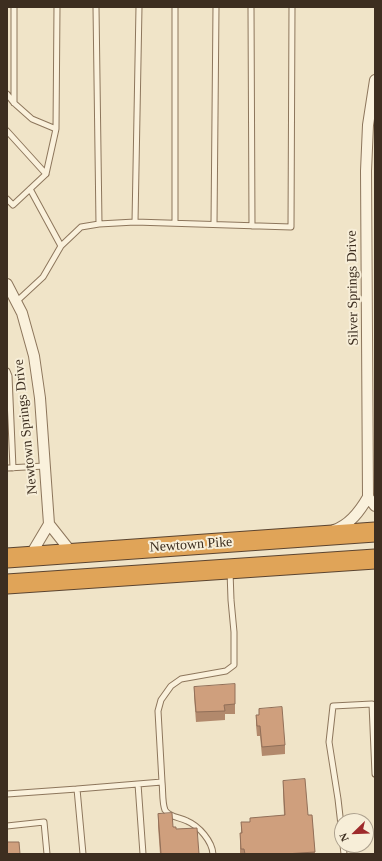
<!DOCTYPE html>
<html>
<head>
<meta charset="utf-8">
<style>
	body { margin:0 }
	#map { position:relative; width:382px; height:861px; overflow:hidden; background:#f0e4c8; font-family:"Times New Roman",serif }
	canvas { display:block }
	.frame { position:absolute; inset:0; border:8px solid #3d2e20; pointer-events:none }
	.north { position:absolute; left:334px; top:813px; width:40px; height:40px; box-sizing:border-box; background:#f7eed8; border:1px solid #ada18e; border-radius:50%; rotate:247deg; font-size:11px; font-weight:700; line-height:16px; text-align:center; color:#3d2e20 }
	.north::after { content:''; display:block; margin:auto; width:14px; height:18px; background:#9e2a2b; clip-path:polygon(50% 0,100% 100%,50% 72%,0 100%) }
</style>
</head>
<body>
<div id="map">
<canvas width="382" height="861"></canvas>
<div class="frame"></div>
<div class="north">N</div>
</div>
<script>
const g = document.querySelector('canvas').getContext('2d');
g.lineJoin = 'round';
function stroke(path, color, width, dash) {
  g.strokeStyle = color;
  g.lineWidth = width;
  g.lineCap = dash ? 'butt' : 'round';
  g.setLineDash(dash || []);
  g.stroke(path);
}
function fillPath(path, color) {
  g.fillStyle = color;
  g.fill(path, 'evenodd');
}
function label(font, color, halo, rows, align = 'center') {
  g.font = font + ' "Times New Roman",serif';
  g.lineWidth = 4;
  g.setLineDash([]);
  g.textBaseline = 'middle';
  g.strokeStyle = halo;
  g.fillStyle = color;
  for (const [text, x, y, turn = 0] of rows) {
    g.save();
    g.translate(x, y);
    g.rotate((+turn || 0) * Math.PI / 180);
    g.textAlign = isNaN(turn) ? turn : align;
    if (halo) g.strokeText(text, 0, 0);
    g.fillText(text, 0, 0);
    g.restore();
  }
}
const lane = new Path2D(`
	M14 7V103
	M96 7 99 224
	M175 7V223
	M251 7 252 226
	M7 94 14 103 32 119 56 129 46 174
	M56 129 57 7
	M7 131 46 174 13 205 7 199
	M135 222 139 7
	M214 224 216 7
	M61 246 81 227 99 224 135 222 291 227 292 7
	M16 302 43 277 61 246 30 189
	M7 371 9 376 13 468
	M7 468 45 466
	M162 782C163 790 162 803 165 810 170 818 180 817 187 821 199 826 212 841 213 854
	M138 784 143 854
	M77 789 162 782 158 711 161 700 171 686 181 679 226 671 234 665V632L231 600 230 571
	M7 794 77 789 83 854
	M7 826 44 822 47 854
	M342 834 338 799 329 742 333 706 372 704 375 774
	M343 845 344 854`);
const street = new Path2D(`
	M7 284 22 313 34 356 40 398 49 524 30 556
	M368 497 375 506
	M49 524 72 553
	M334 530C350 525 360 511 368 497L366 171 368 125 375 80`);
const highway = new Path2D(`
	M7 558 375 532
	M7 584 375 559`);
const wall = new Path2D(`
	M194 687 235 704V714H225V720L196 722 194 696Z
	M259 709 285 745V754L262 756 260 736H257L256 725V715H259Z
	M283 781 308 815H312L315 854H240V833H241V822H250L284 815 283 793Z
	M158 814 176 829 199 854H160L158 826Z`);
const building = new Path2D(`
	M235 684V704L224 705 225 711 196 712 194 687Z
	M282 707 285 745 262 747 260 726H257L256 715H259V709Z
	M305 779 308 815H312L315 852 285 854H245L244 849H241L240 833H242L241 822H250V818L285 815 283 781Z
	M172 813 173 827H176V829L197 828 199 854H161L158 814Z
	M7 842H19L20 854H7Z`);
const streetNames = [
	["Silver Springs Drive",353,288,-91],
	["Newtown Springs Drive",26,427,-96],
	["Newtown Pike",191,545,-4]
];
stroke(lane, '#8d765c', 7);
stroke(street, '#8d765c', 12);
stroke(highway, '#5b4430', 21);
stroke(lane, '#faf1dc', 5);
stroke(street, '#faf1dc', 10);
stroke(highway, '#e0a458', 19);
fillPath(wall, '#b2896c');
fillPath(building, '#cf9f7d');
stroke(building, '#916f58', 1);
label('14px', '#3d2e20', '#f7eed8', streetNames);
</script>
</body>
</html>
